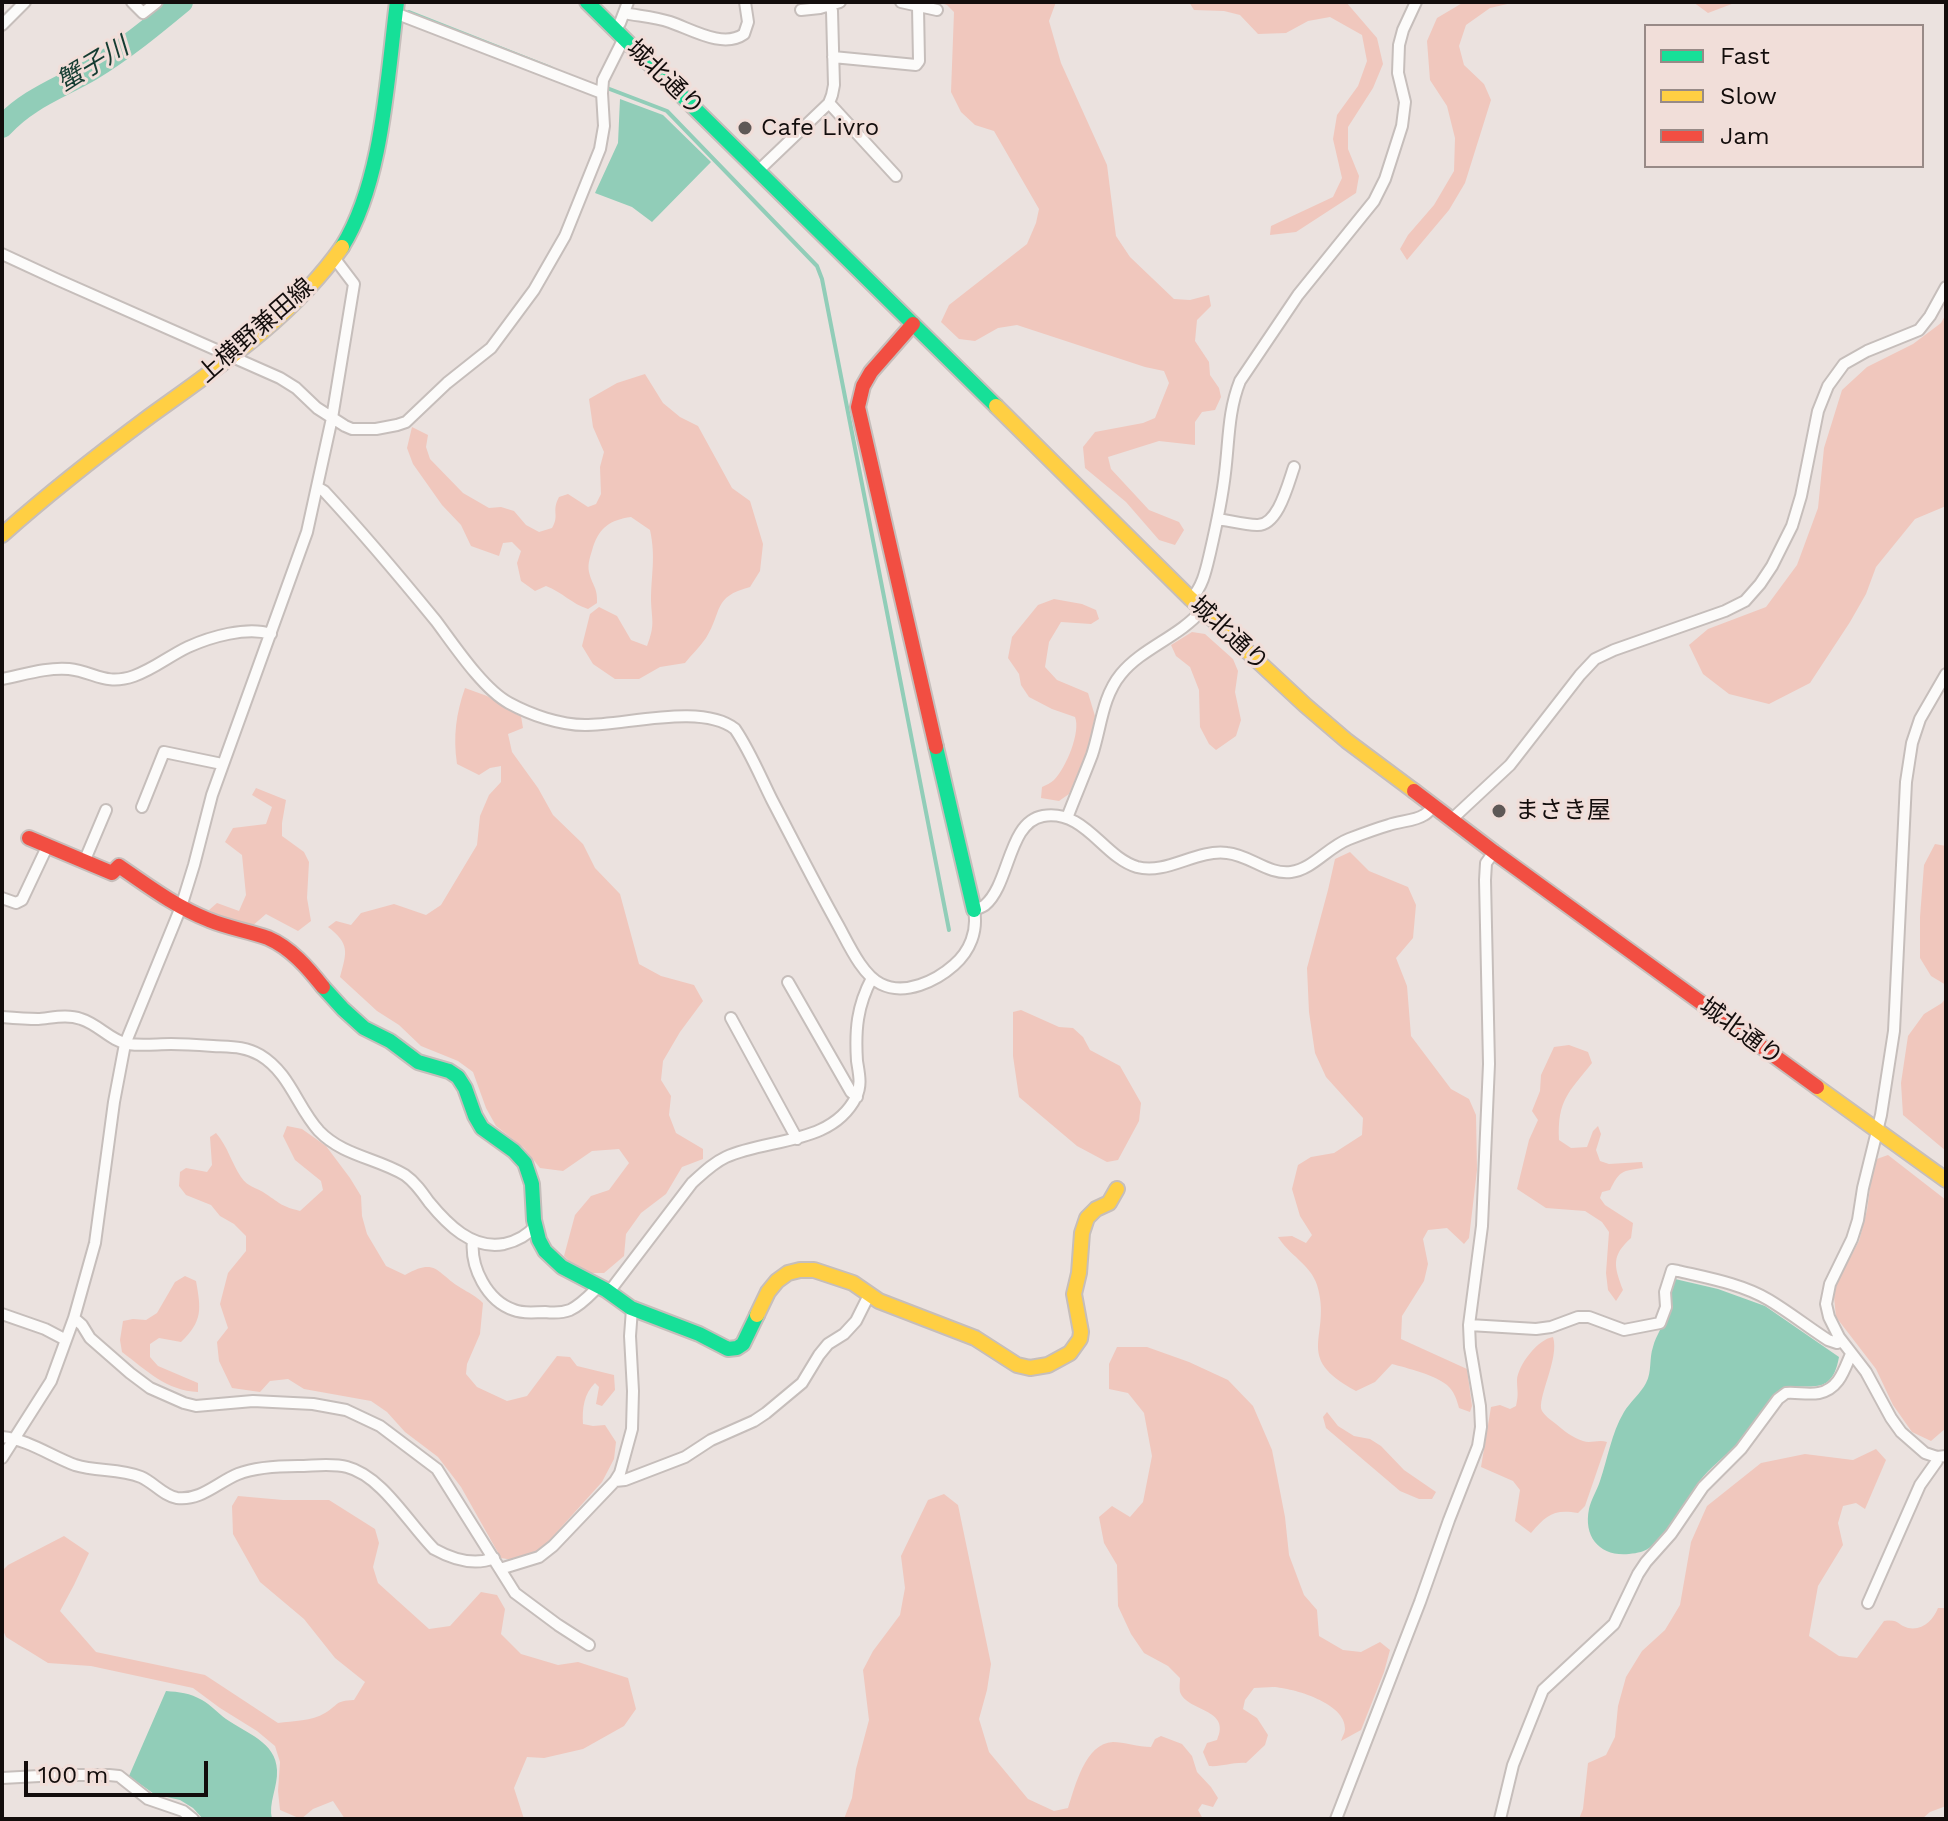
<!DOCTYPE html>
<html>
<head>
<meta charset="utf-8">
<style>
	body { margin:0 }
	#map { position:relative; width:1948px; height:1821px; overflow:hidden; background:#ebe2df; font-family:"Work Sans",sans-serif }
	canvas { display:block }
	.frame { position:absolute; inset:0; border:4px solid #130d0c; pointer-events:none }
	.legend { position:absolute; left:1644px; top:24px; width:280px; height:144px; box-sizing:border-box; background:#f1ded9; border:2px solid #988a87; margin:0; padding:10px 14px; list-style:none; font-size:24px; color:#130d0c }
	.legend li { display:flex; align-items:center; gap:16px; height:40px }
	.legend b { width:40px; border:2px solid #988a87 }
	.scale { position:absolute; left:24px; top:1761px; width:184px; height:36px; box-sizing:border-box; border:4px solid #130d0c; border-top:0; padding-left:10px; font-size:24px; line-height:28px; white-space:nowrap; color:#130d0c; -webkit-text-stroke:6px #f1ded9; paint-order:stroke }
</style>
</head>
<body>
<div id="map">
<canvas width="1948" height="1821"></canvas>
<div class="frame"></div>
<ul class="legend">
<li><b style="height:10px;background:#16e098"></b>Fast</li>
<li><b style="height:10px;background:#ffcf43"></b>Slow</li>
<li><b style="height:10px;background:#f24e42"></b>Jam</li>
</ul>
<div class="scale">100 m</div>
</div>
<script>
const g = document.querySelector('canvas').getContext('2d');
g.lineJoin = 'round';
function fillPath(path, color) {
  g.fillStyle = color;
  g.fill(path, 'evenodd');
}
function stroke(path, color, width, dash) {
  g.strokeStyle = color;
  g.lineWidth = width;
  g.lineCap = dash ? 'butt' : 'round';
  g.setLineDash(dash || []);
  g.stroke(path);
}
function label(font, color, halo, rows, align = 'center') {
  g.font = font + ' "Work Sans","Noto Sans JP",sans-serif';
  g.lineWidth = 6;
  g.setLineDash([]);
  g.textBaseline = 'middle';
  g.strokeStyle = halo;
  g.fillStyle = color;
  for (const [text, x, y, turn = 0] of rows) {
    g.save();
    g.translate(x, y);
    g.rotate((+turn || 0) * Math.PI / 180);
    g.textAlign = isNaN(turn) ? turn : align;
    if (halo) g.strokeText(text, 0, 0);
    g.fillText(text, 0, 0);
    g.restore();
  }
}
const green = new Path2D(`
	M938 2H1056L1049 21 1061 63 1107 165 1116 236 1130 257 1174 299 1190 300 1209 295 1211 306 1197 320 1195 341 1209 362 1210 375 1219 388 1221 397 1215 410 1202 412 1195 422V445L1159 441 1108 457 1111 469 1149 510 1179 522 1184 530 1175 545 1159 540 1126 502 1085 468 1083 447 1095 432 1143 423 1155 418 1169 383 1164 371 1145 367 1017 325 998 328 975 341 959 339 941 322 949 305 1027 244 1036 223 1039 209 994 131 975 125 961 112 951 92 954 12 947 5Z
	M1189 2H1346L1377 38 1383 64 1373 88 1348 127V149L1359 176 1356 193 1296 232 1270 235 1271 226 1333 197 1342 178 1333 139 1337 115 1358 86 1367 61 1362 35 1330 17 1308 21 1286 33 1258 34 1240 15 1224 11 1194 10Z
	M1464 2H1516L1490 8 1466 25 1459 46 1464 65 1484 84 1491 100 1465 183 1449 210 1407 260 1400 249 1408 235 1434 205 1454 171 1455 138 1447 106 1430 80 1427 41 1437 18Z
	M1693 2H1737L1708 13Z
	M1946 314V506L1915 519 1876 567 1866 594 1850 622 1810 683 1769 704 1729 694 1703 674 1689 645 1708 629 1766 607 1797 565 1818 508 1824 448 1842 390 1867 367 1913 344 1941 323Z
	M645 374 663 403 680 417 698 426 732 488 750 501 763 544 760 571 750 587C712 597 723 611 706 638 700 647 691 655 685 663L660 667 639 679H615L593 664 582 646 590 614 599 607 617 616 631 640 647 646C655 625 652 622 651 601 651 574 656 558 650 530L631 517C610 520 600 527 593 547 591 555 587 563 589 572 592 585 598 588 597 603L588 609C572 604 562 592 546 586L535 591 521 581 517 563 521 551 512 542 503 543 499 556 471 546 461 525 442 505 413 464 407 448 412 427 428 435 426 447 430 459 463 493 489 508 501 507 514 511 526 525 539 532 552 528C560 515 551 512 559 497L568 494 588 507 596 504 601 494 600 467 604 452 593 427 589 399 617 383Z
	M1054 599 1082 604 1096 610 1099 619 1091 624 1061 622 1049 642 1045 667 1057 680 1088 693 1095 716 1088 750 1069 794 1059 801 1041 798 1042 787C1046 785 1051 783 1054 780 1066 768 1081 732 1075 717L1052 709 1029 697 1021 685 1019 674 1008 658 1012 637 1038 605Z
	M1192 632 1205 634 1233 659 1238 671 1235 692 1241 720 1236 736 1216 750 1209 744 1200 727 1199 690 1190 667 1176 656 1171 645Z
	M465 688 487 696 521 716 523 728 508 734 512 752 538 788 553 815 583 844 595 868 620 894 639 964 661 976 694 985 703 1001 680 1032 663 1061 661 1080 671 1096 669 1115 676 1133 703 1149V1159L682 1167 666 1194 641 1213 626 1234 624 1256 604 1273H580L564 1256 575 1215 591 1196 609 1190 629 1163 619 1149 592 1151 563 1171 540 1168 524 1148 496 1126 486 1108 473 1072 458 1061 421 1046 399 1025 377 1011 340 977C347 952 350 944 328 927L336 921 351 925 361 913 394 904 426 915 441 905 477 845 480 816 489 795 501 782V766L490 768 479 775 457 764C453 736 456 714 465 688Z
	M256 788 286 800 282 823V836L304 852 309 862 307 898 311 921 298 931 266 914 251 927 224 921 209 910 217 903 239 911 246 895 242 855 225 842 233 828 266 824 272 807 252 795Z
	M1935 844 1946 846V985L1931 976 1920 958V917L1924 865Z
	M1350 852 1369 871 1408 887 1416 905 1413 938 1396 958 1407 986 1411 1036 1451 1089 1469 1099 1476 1115 1477 1170 1469 1238 1464 1244 1447 1228 1428 1230 1423 1239 1428 1264 1424 1281 1402 1316 1401 1339 1467 1369 1472 1406 1470 1412 1459 1408C1457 1400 1454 1391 1447 1385 1435 1375 1407 1368 1392 1364L1375 1382 1356 1391C1291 1356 1333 1337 1317 1285 1311 1265 1288 1254 1278 1237L1292 1236 1306 1243 1312 1235 1300 1216 1292 1189 1298 1165 1311 1157 1334 1153 1362 1135 1363 1118 1326 1077 1315 1053 1309 1012 1307 968 1328 890 1335 859Z
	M1946 997V1151L1903 1115 1901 1083 1908 1036 1924 1014 1942 1003Z
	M1021 1010 1059 1027 1073 1028 1083 1037 1090 1050 1120 1066 1141 1103 1139 1121 1118 1160 1107 1162 1077 1146 1019 1097 1013 1056V1012Z
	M1569 1045 1588 1052 1592 1063C1569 1092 1557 1100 1559 1140L1571 1148 1587 1147 1593 1131 1598 1126 1601 1134 1596 1150 1600 1161 1609 1164 1642 1162 1643 1168C1622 1171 1620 1170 1610 1190L1602 1192 1600 1198 1605 1205 1633 1223 1631 1238C1611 1256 1614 1266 1623 1290L1616 1301 1608 1290 1606 1273 1609 1232 1602 1222 1585 1211 1546 1208 1517 1189 1529 1140 1538 1120 1532 1111 1540 1091 1541 1075 1554 1047Z
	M287 1126 302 1129 326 1146 350 1178 361 1196 362 1216 367 1234 386 1266 405 1275C437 1257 436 1273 461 1288 469 1293 476 1296 483 1303L480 1334 467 1364 466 1374 477 1387 507 1401 527 1396 557 1356 570 1357 577 1366 614 1375 615 1390 602 1406 596 1404 599 1387 595 1383C584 1394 582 1408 583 1424L593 1426 605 1425 616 1442 614 1459 602 1482 538 1553 513 1560 501 1558 461 1487 438 1457 405 1432 387 1412 371 1401 304 1389 288 1379 270 1381 260 1392 232 1388 219 1361 217 1342 228 1328 220 1304 228 1273 246 1251V1236L234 1224 220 1216 211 1205 186 1195 179 1186 180 1172 186 1168 207 1172 212 1165 210 1137 216 1133C228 1147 231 1162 241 1177 248 1188 257 1187 266 1194 281 1204 281 1206 300 1211L323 1190 321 1181 295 1160 283 1136Z
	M1888 1155 1946 1200V1428L1931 1441 1912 1432 1893 1405 1876 1369 1836 1317 1834 1297 1837 1281 1859 1241 1867 1210 1874 1160Z
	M185 1276 196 1281C201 1309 203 1321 181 1342L159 1338 150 1344V1357L158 1366 198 1383V1392C167 1391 146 1370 122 1352L120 1340 123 1321 133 1319 146 1320 157 1313 175 1282Z
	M1553 1337C1560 1358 1536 1400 1542 1411 1545 1416 1551 1420 1556 1424 1564 1431 1572 1437 1583 1441 1591 1444 1598 1439 1607 1442L1585 1506 1578 1513C1553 1509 1547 1515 1531 1533L1515 1521 1520 1490 1513 1481 1481 1467 1491 1407 1500 1405 1510 1409 1516 1406C1519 1393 1517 1391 1517 1380 1518 1365 1538 1339 1553 1337Z
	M1117 1347H1147L1189 1362 1228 1380 1253 1406 1272 1450 1285 1517 1289 1555 1304 1595 1317 1610 1319 1636 1343 1650 1361 1652 1380 1642 1390 1650 1384 1672 1361 1730 1341 1741C1342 1737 1345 1733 1345 1729 1346 1703 1293 1688 1273 1687 1267 1687 1260 1688 1254 1688L1245 1700 1243 1709 1257 1718 1268 1735 1265 1745 1246 1763C1233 1762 1222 1767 1209 1766L1203 1752 1207 1743 1217 1740C1232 1708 1187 1712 1180 1692 1179 1687 1180 1682 1180 1678L1168 1666 1144 1653 1131 1634 1118 1606 1117 1565 1104 1543 1099 1517 1112 1506 1130 1517 1143 1502 1152 1456 1144 1413 1128 1393 1109 1389V1364Z
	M1327 1412 1338 1426 1354 1436 1370 1439 1381 1446 1404 1470 1436 1492 1432 1499H1419L1400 1491 1326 1428 1323 1417Z
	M1876 1449 1886 1460 1865 1509 1856 1503 1843 1506 1838 1523 1843 1545 1818 1586 1809 1636 1839 1656 1857 1658 1884 1621C1900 1619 1897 1625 1908 1628 1923 1631 1933 1620 1938 1608H1946V1806L1930 1812 1922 1819H1579L1583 1809 1588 1763 1606 1755 1615 1737 1618 1706 1626 1677 1642 1651 1665 1630 1680 1605 1691 1542 1707 1506 1761 1463 1805 1454 1853 1460Z
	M944 1494 958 1505 991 1664 987 1690 979 1719 989 1752 1028 1799 1054 1811 1068 1808C1075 1787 1085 1743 1113 1742 1123 1742 1139 1747 1151 1747L1155 1739 1161 1736 1182 1744 1192 1756 1197 1772 1211 1787 1218 1798 1213 1807 1202 1804 1198 1810 1203 1819H844L852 1798 856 1769 869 1720 863 1670 873 1651 900 1615 905 1588 901 1556 928 1500Z
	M238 1496 283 1500H329L375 1529 379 1543 373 1567 378 1583 429 1629 450 1626 481 1592 497 1595 505 1609 501 1634 521 1654 558 1665 578 1662 628 1678 636 1709 624 1726 583 1749 544 1758 527 1757 514 1788 524 1819H345L333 1801 313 1809 301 1819 280 1810 278 1791 280 1762 275 1746 257 1731 220 1708 193 1688 91 1666 48 1663 6 1637 2 1628V1571L8 1565 64 1536 89 1553 74 1585 60 1611 96 1652 205 1675 278 1723C293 1721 312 1721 325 1713 340 1704 334 1701 354 1700L365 1682 335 1658 304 1619 260 1582 233 1534 232 1506Z`);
const water = new Path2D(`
	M620 99 663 115 711 162 652 222 632 207 595 193 618 143Z
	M1675 1279 1718 1289 1765 1306 1839 1357C1830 1409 1796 1369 1771 1400 1759 1414 1750 1430 1737 1444 1725 1457 1710 1467 1699 1482 1684 1503 1672 1530 1652 1546 1644 1552 1638 1553 1629 1554 1601 1557 1583 1538 1589 1509 1591 1500 1597 1490 1600 1481 1608 1458 1611 1434 1624 1412 1630 1402 1641 1393 1646 1383 1652 1372 1649 1358 1653 1347 1656 1335 1664 1325 1667 1313 1671 1301 1668 1289 1675 1279Z
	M166 1691C179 1692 190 1693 202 1700 211 1705 218 1713 226 1719 246 1733 276 1742 277 1770 278 1787 268 1803 272 1819H203L193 1808 180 1800 154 1794 129 1776Z`);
const stream = new Path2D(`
	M409 12 551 68
	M607 88 667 111 817 266 822 279 949 930`);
const river = new Path2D(`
	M2 127C27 99 60 88 91 70 124 50 153 26 182 2`);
const street = new Path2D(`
	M132 2 143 13 157 2
	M901 2 937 10
	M801 10 820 8 840 2
	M624 13C639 16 655 17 670 22 691 29 723 49 744 34L748 22 745 2
	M2 25 25 2
	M615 29 620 23 628 2
	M833 57 916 65 919 61 918 7
	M602 93 603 80 624 38
	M829 103 832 95 834 85 832 11 829 5
	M759 170 829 103 896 176
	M2 254 56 279 280 378 296 388 317 408 345 426 352 429H376L397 425 406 422 447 383 491 348 534 290 565 236 600 149 604 126 602 93 395 13
	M317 487 324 491C363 533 400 577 436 621 454 645 483 689 509 703 531 715 560 725 585 725 626 725 702 703 735 729 750 751 760 776 772 800 794 842 815 884 838 925 848 943 862 975 881 984 905 996 936 981 954 965 970 951 978 931 974 910 976 909 983 907 985 905 1010 884 1008 822 1043 816 1085 809 1103 857 1137 867 1167 875 1196 849 1227 853 1250 855 1268 875 1291 872 1313 869 1328 847 1349 839 1362 834 1375 829 1389 825 1400 821 1415 821 1424 815 1428 813 1430 810 1433 806
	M1218 519C1231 521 1245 525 1257 525 1278 526 1288 484 1294 467
	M1191 599C1203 586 1206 570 1210 553 1216 527 1222 500 1225 473 1229 441 1228 411 1240 381L1298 295 1374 201 1385 179 1402 126 1405 102 1398 73 1399 45 1403 30 1416 2
	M1946 674 1920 719 1912 743 1906 782 1894 1031 1881 1115 1863 1188 1858 1220 1852 1239 1830 1284 1826 1304 1829 1317 1839 1337 1866 1372 1891 1418 1901 1432 1925 1453 1937 1457 1946 1456
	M2 679C23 675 47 667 69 669 95 672 105 686 134 676 154 669 169 656 188 647 210 637 247 626 271 634
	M142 807 164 752 222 764
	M1067 818C1075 797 1084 776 1092 755 1101 728 1102 697 1121 674 1142 648 1179 637 1202 610
	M1451 820 1510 765 1580 675 1595 659 1614 650 1725 611 1745 601 1760 584 1772 566 1792 526 1801 496 1818 411 1828 386 1844 364 1867 351 1919 330 1930 316 1946 287
	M84 862 106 810
	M2 898 16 903 22 900 47 847
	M788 982 851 1092 857 1097
	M2 1017C14 1018 26 1019 38 1019 52 1018 67 1014 81 1019 98 1024 111 1041 128 1044 143 1046 157 1044 171 1044 185 1044 199 1045 213 1046 230 1047 245 1046 260 1055 290 1073 297 1107 319 1131 343 1156 377 1158 405 1175 415 1182 422 1192 429 1202 447 1224 472 1250 504 1244 517 1241 527 1236 535 1226
	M731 1018 797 1139
	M473 1240C470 1267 487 1301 514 1310 523 1314 535 1312 545 1312 553 1313 562 1313 570 1310 581 1305 590 1295 598 1287
	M609 1292 692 1183C703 1173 713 1163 726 1157 768 1138 832 1145 856 1097 862 1085 859 1074 857 1061 855 1030 857 1006 872 978
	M2 1314 45 1329 66 1340
	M74 1318 82 1325 90 1338 130 1373 150 1388 184 1403 196 1406 253 1401 313 1404 346 1410 380 1426 437 1469 515 1593 558 1625 589 1645
	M1469 1325 1536 1329 1551 1327 1578 1317H1589L1624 1330 1660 1323 1666 1307 1665 1292 1672 1270 1678 1271C1708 1278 1742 1284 1769 1300 1789 1312 1808 1327 1828 1340L1837 1343 1842 1341
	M2 1437C27 1439 51 1456 75 1465 97 1472 119 1468 141 1477 153 1482 164 1496 177 1498 201 1501 218 1482 238 1474 256 1467 278 1466 298 1466 313 1466 332 1463 347 1467 382 1476 409 1524 434 1549 452 1559 474 1566 494 1558
	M2 1458 51 1381 74 1318 95 1243 114 1102 125 1044 181 907 194 865 212 795 307 532 332 418 354 284 335 259
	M615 1481 625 1480 685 1457 711 1440 754 1421 766 1413 802 1383 819 1355 828 1344 844 1334 856 1321 869 1295
	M500 1569 539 1557 553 1546 615 1481 620 1473 632 1429 633 1391 630 1336 632 1309
	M1868 1603 1920 1485 1937 1461V1457
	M2 1778 58 1775H109L119 1776 148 1799 183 1811 193 1819
	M1336 1819 1420 1602 1449 1520 1478 1446 1481 1427 1480 1406 1470 1347 1469 1325 1482 1226 1489 1064 1485 880 1486 863 1494 852
	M1500 1819 1513 1765 1543 1690 1614 1624 1638 1574 1646 1562 1671 1534 1703 1487 1741 1449 1778 1399 1786 1393C1796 1392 1808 1395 1819 1393 1839 1389 1844 1370 1851 1354`);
const fast = new Path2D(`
	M587 2 996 406
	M342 247C383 181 387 78 397 2
	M936 747 974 910
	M323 987 343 1009 364 1028 390 1041 418 1062 449 1071 458 1077 465 1088 475 1116 482 1128 514 1151 525 1163 532 1184 534 1220 539 1240 545 1251 562 1267 606 1290 631 1308 699 1334 728 1349 737 1348 743 1344 757 1315`);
const slow = new Path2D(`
	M996 406 1191 599 1305 705 1347 741 1414 791
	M2 535C49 493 99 454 150 416 218 367 293 317 342 247
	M1817 1087 1946 1180
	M757 1315 768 1292 777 1281 788 1273 800 1270H814L853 1283 879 1301 975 1338 1017 1365 1030 1368 1048 1365 1070 1353 1080 1339 1081 1332 1074 1294 1079 1273 1082 1233 1087 1218 1096 1209 1109 1203 1117 1189`);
const jam = new Path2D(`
	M913 324 871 372 863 386 858 407 936 747
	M1414 791 1494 852 1817 1087
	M29 838 112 873 119 866C148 886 176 907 209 920 228 928 249 931 268 938 291 948 308 968 323 987`);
const markers = [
	[745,128,8,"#5f5856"],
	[1499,811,8,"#5f5856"]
];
const streetNames = [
	["城北通り",665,78,44],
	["上横野兼田線",256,331,-41],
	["城北通り",1229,634,43],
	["城北通り",1741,1032,36]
];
const poiNames = [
	["Cafe Livro",761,128],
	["まさき屋",1515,811]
];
const waterNames = [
	["蟹子川",93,65,-31]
];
fillPath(green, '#f0c7bd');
fillPath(water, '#91cdb8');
stroke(stream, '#91cdb8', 4);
stroke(river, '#91cdb8', 22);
stroke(street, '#c6bebb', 14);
stroke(fast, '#c6bebb', 18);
stroke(slow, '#c6bebb', 18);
stroke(jam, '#c6bebb', 18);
stroke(street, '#fcfbfa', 10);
stroke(fast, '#16e098', 14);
stroke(slow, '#ffcf43', 14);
stroke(jam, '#f24e42', 14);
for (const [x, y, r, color] of markers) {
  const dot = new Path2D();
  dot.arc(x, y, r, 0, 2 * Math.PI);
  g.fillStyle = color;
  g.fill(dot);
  stroke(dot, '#f1ded9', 3);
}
label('24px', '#130d0c', '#f1ded9', streetNames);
label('24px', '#130d0c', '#f1ded9', poiNames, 'left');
label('italic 26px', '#143c31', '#f1ded9', waterNames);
</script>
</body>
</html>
